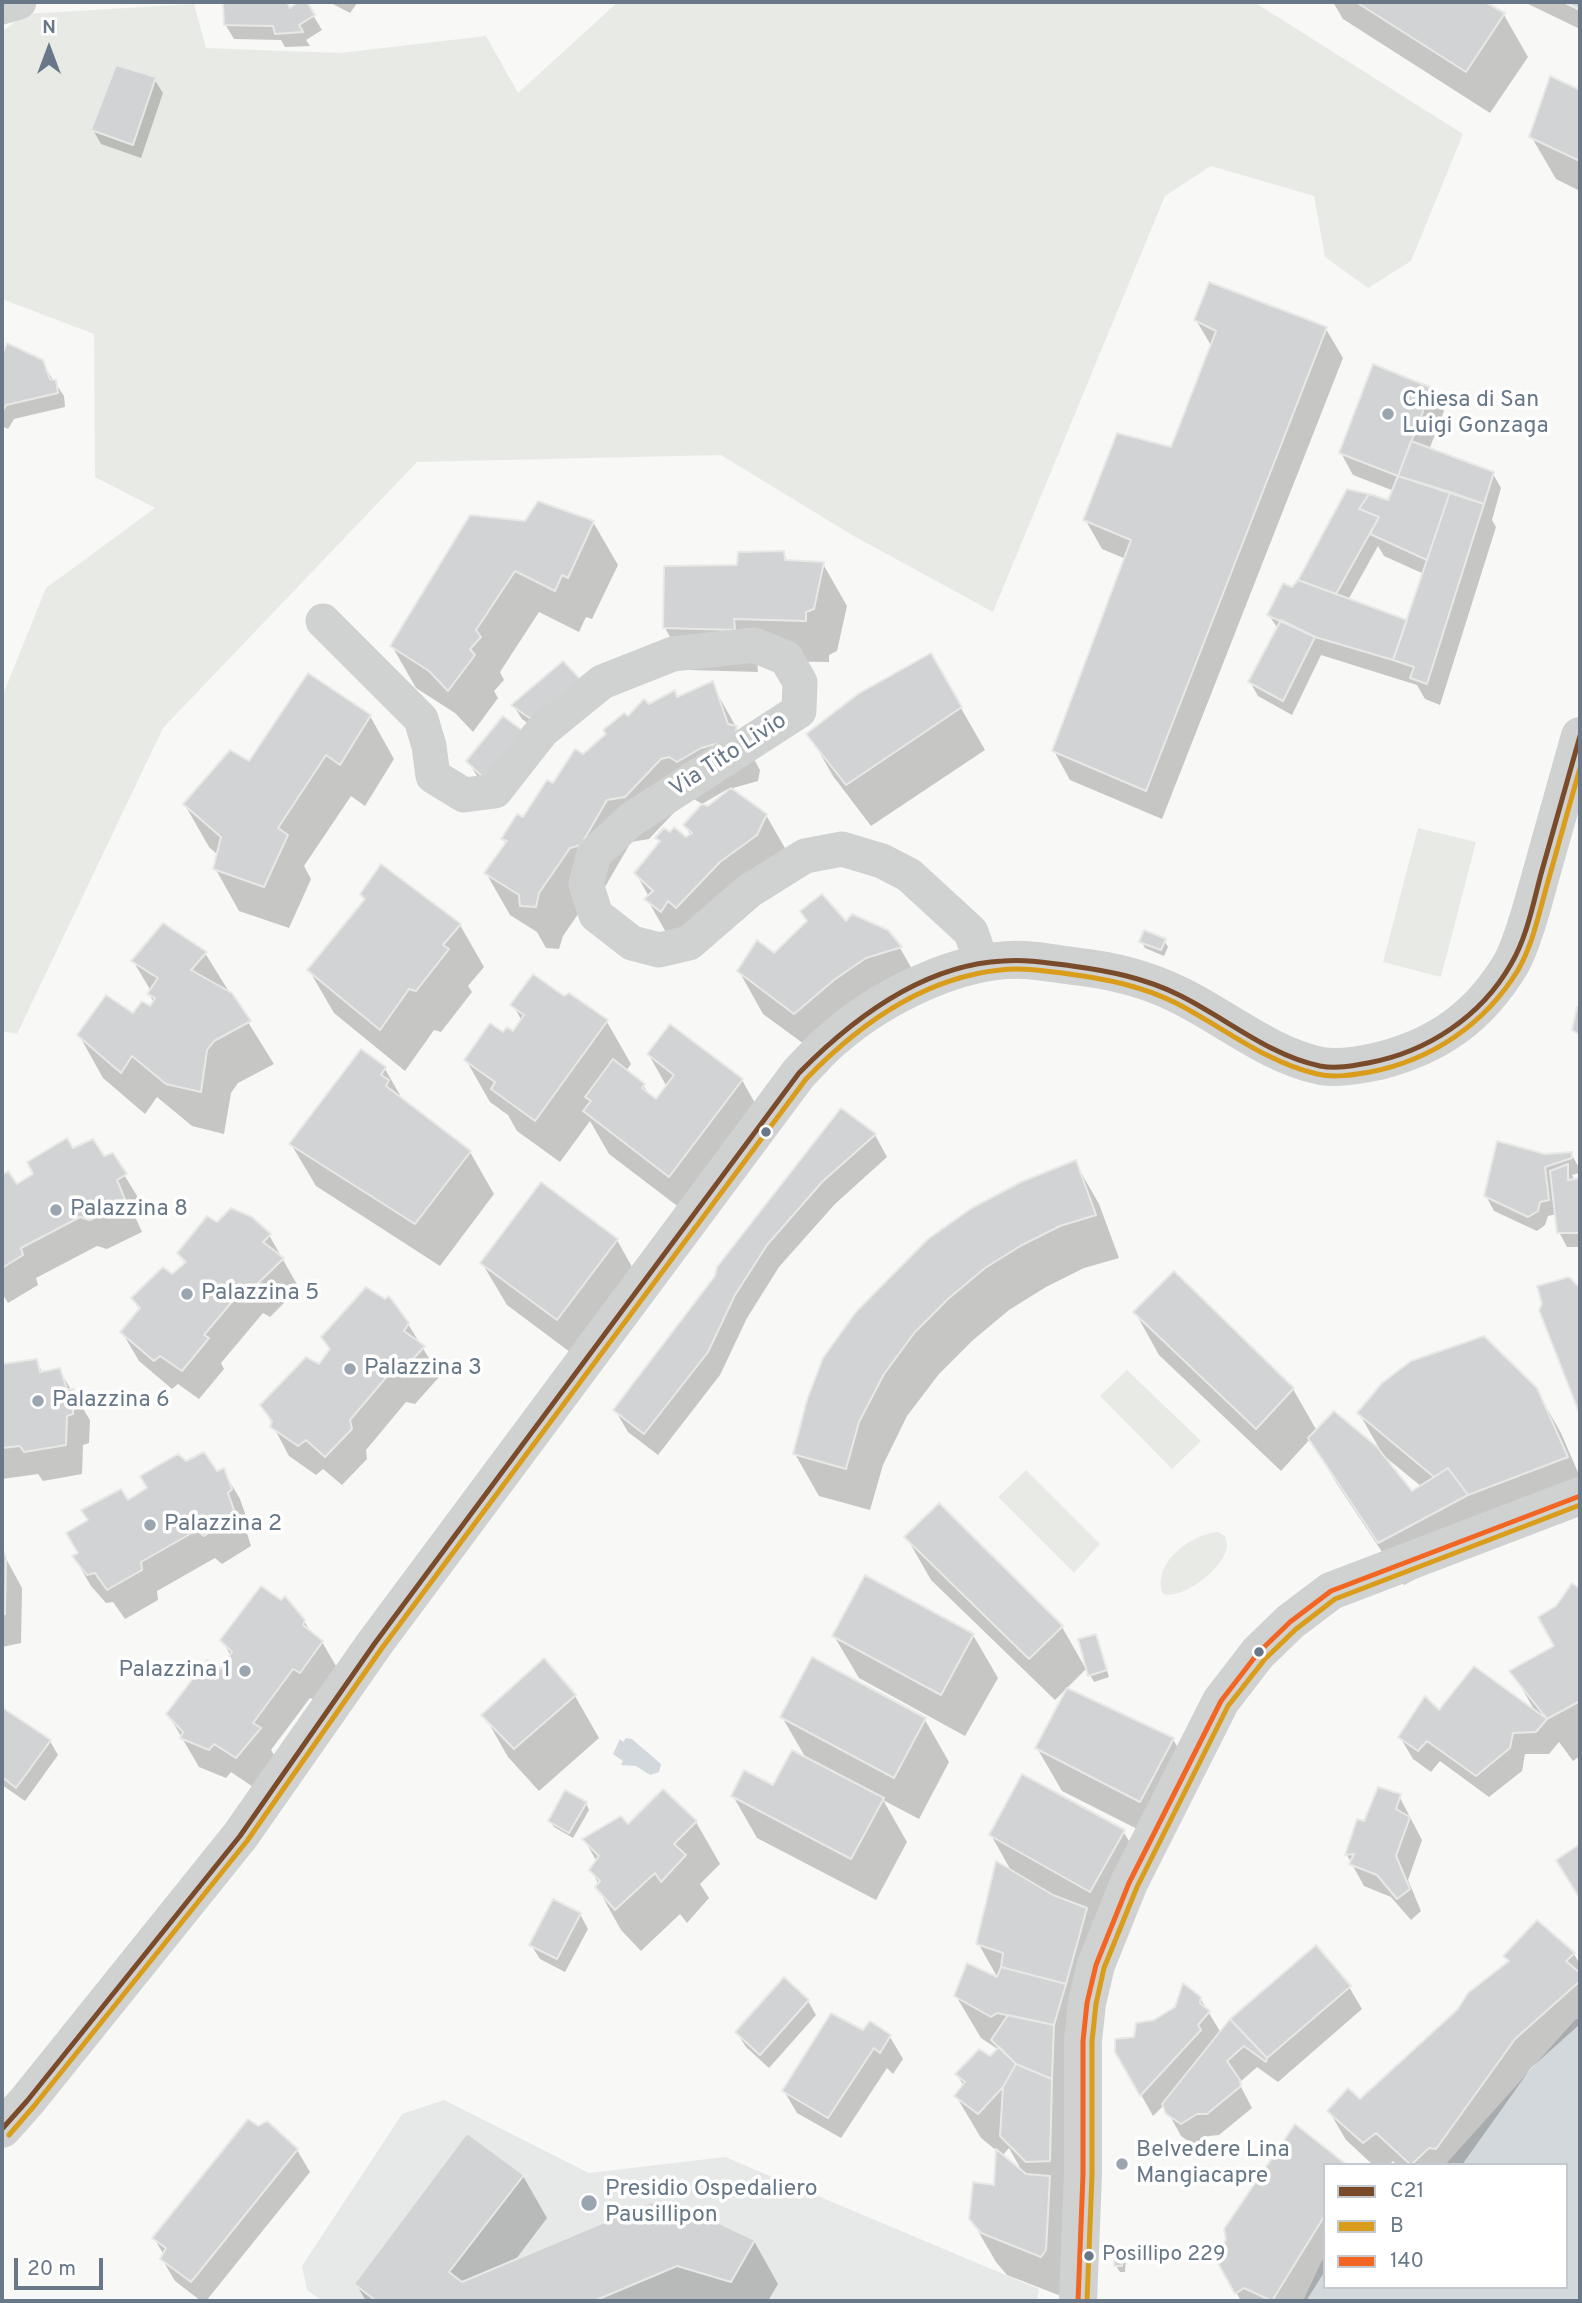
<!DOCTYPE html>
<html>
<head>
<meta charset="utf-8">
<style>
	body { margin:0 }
	#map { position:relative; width:1582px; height:2303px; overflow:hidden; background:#f8f8f7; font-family:Overpass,sans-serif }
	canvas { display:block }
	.frame { position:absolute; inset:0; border:4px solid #687888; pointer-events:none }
	.legend { position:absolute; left:1323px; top:2163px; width:245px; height:126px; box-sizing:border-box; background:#fff; border:2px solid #c3c9cf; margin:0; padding:9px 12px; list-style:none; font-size:21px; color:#687888 }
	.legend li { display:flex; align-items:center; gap:14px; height:35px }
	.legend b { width:35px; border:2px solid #c3c9cf }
	.north { position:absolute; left:14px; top:14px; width:70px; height:70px; -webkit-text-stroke:5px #fff; paint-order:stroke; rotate:0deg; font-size:19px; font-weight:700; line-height:28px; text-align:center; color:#687888 }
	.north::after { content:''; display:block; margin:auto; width:24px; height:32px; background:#687888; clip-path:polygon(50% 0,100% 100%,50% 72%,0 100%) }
	.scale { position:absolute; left:14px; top:2258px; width:89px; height:32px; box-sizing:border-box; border:4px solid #687888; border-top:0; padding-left:9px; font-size:21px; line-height:24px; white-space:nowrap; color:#687888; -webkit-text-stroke:5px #fff; paint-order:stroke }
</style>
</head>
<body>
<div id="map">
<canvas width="1582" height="2303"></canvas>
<div class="frame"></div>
<ul class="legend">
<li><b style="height:9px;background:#7a4b2a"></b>C21</li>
<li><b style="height:9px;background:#da9d1b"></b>B</li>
<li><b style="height:9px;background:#f26522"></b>140</li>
</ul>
<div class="north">N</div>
<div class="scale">20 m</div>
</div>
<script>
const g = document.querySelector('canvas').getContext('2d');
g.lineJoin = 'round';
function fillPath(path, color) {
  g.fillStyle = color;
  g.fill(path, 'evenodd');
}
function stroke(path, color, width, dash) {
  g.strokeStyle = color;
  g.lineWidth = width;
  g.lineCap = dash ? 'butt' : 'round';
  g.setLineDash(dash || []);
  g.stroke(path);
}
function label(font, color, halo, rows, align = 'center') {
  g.font = font + ' Overpass,sans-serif';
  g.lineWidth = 7;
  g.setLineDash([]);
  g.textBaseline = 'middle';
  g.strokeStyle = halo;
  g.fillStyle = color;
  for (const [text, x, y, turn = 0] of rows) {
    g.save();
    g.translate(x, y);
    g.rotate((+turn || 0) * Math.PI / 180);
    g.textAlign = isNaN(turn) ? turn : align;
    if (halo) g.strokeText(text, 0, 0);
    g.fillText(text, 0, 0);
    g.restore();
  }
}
const built = new Path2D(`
	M444 2100 589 2173 725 2157 1039 2289 1037 2301H322L307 2290 302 2266 402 2114Z`);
const green = new Path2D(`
	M618 2H1254L1463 134 1411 261 1368 288 1325 257 1314 196 1211 166 1165 196 993 612 852 535 721 455 417 462 163 728 17 1034 2 1031V697L46 588 155 508 95 477 94 334 2 299V32L25 14 194 4 206 48 340 53 486 36 518 93Z
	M1418 828 1476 842 1441 977 1383 962Z
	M1127 1370 1201 1441 1172 1469 1100 1396Z
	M1026 1470 1100 1544 1074 1573 998 1497Z
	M1218 1532 1225 1536C1226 1540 1227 1544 1227 1547 1224 1568 1183 1600 1163 1594 1151 1564 1191 1534 1218 1532Z`);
const water = new Path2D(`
	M626 1738 632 1739 661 1764 659 1772 650 1775 636 1766 621 1765 623 1761 613 1754 620 1739 623 1742Z
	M1580 2018V2301H1303L1325 2254V2287H1566V2165H1445L1575 2020Z`);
const shadow = new Path2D(`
	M225 2H285L289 10 301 2H305L322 30 306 40 310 46 285 47 281 40 234 39 225 24Z
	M329 2H358L350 13Z
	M1333 2H1483L1504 15 1528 57 1490 113 1343 19Z
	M1524 2H1561L1580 11V29Z
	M1551 78 1580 92V191L1556 179 1531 136Z
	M154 79 163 93 141 158 101 144 93 130Z
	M1196 320 1326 329 1343 358 1162 819 1070 780 1054 751 1126 559 1102 549 1085 519 1172 449 1212 347Z
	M8 345 41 362 64 396 65 407 14 419 8 429 2 426V360Z
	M1431 389 1444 411 1429 450 1493 474 1501 488 1492 520 1496 527 1440 705 1425 699 1417 685 1321 655 1292 715 1258 696 1250 682 1278 629 1269 615 1292 590 1389 502 1394 491 1353 475 1341 453ZM1378 546 1384 556 1424 574 1408 622 1348 600Z
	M593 522 618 565 592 619 586 617 579 632 539 612 500 672 504 680 494 691 498 698 473 732 455 713 416 688 392 646 526 523Z
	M783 553 788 562 823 564 847 606 837 651 829 655V662L757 661 758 672 689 670 665 628 739 567Z
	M931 656 985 750 871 826 833 776 809 734Z
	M563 664 547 737 522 719 513 705Z
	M712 684 760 770 758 781 726 790 702 804 694 799 685 801 649 839 631 842 605 887 594 891 563 936 559 949 546 948 537 932 510 915 486 873 506 844 503 839 553 785 628 718 649 706 677 699Z
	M370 716 394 759 365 806 351 796 304 866 311 879 289 928 239 911 215 868 218 855 209 847 185 805 249 764Z
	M503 718 498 796 477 776 468 761Z
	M766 815 790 857 671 941 647 899 649 897 636 873 660 843 657 838 686 839 691 836 685 825Z
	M846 924 887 931 900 948 924 990 819 1055 763 1014 739 971Z
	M460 925 484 967 468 986 472 992 441 1032 434 1030 405 1071 334 1013 309 970Z
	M1164 940 1168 947 1164 956 1145 948 1141 941Z
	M205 953 274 1064 238 1083 231 1093 224 1134 192 1126 157 1097 145 1114 103 1078 79 1035 150 1008 154 1003 149 994 151 991 133 961Z
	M564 998 607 1022 631 1064 626 1071 643 1085 650 1096 656 1101 667 1087 649 1055 742 1080 766 1123 693 1218 609 1154 590 1121 560 1162 517 1131 508 1115 490 1102 466 1060 503 1035 513 1034 522 1021 513 1005Z
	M385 1069 404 1102 470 1152 494 1194 440 1266 316 1186 291 1144Z
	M842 1110 875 1135 887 1157 835 1204 779 1267 747 1318 720 1375 658 1455 628 1432 615 1410Z
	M1571 1153 1579 1168V1173L1572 1175 1575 1181 1580 1180V1247H1567L1559 1232 1557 1214 1548 1216 1545 1225 1537 1231 1494 1211 1486 1196 1544 1156Z
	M112 1155 142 1204 132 1210 142 1232 107 1249 97 1246 36 1278 38 1285 8 1303 2 1293V1177L8 1174 16 1186Z
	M1075 1162 1099 1204 1119 1258 1084 1268 1046 1287 1009 1310 972 1341 939 1374 907 1416 883 1465 870 1510 819 1496 795 1454Z
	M217 1225 269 1235 299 1288 270 1317 263 1313 221 1363 224 1369 199 1399 178 1384 172 1389 139 1361 122 1332 140 1311 133 1299 172 1277 185 1264 179 1253Z
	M617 1240 641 1283 582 1361 507 1305 482 1263Z
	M1580 1290V1410L1541 1310Z
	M386 1301 408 1324 440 1376 415 1404 406 1402 366 1450 367 1459 342 1485 323 1469 316 1475 289 1456 262 1405 320 1366 331 1351 323 1338Z
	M1135 1312 1293 1389 1317 1431 1412 1494 1422 1487 1383 1455 1359 1413 1536 1389 1561 1433 1580 1477V1503L1493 1537 1404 1585 1335 1481 1311 1438 1281 1471 1159 1355Z
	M36 1361 43 1373 59 1370 90 1420 89 1443 83 1445 82 1474 43 1481 38 1474 2 1479V1365Z
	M186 1463 216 1473 223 1470 240 1499 247 1519 244 1524 251 1546 222 1564 215 1558 157 1591 158 1600 125 1619 113 1602 106 1603 91 1586 74 1557 80 1553 127 1502Z
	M907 1538 1062 1627 1086 1669 1055 1700 931 1580Z
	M2 1551 22 1588 21 1643 2 1647Z
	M1572 1586 1580 1591V1756L1573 1761 1559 1742 1549 1754H1525L1522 1771 1489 1797 1440 1761 1431 1772 1413 1759 1400 1737 1439 1712 1536 1713 1512 1671 1556 1647 1557 1608Z
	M304 1621 312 1634 322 1642 339 1671 317 1701 310 1698 271 1750 276 1758 253 1787 231 1772 226 1778 199 1767 168 1714 221 1671 231 1656 222 1640Z
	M973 1635 998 1678 965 1736 859 1678 834 1636Z
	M1096 1636 1109 1677 1094 1682 1090 1675Z
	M575 1696 599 1738 539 1791 508 1757 484 1715Z
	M3 1710 50 1741 58 1755 25 1801 2 1785Z
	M782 1717 925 1720 949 1762 919 1819 883 1800 907 1842 876 1900 757 1838 733 1796 774 1788 807 1760Z
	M1173 1739 1197 1782 1165 1843 1062 1791 1037 1748Z
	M663 1791 696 1822 720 1864 700 1884 709 1898 687 1923 680 1914 641 1951 621 1930 597 1887 599 1885 591 1870 597 1862 584 1839 628 1826Z
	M1399 1796 1422 1840 1408 1880 1421 1911 1411 1920 1391 1897 1364 1886 1347 1855 1358 1821 1365 1823Z
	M586 1803 589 1810 573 1838 554 1827 550 1821Z
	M1123 1831 1148 1873 1115 1933 1092 1921 1110 1951 1066 2298 1007 2275 996 2262 971 2219 996 2187 997 2151 981 2138 956 2096 964 2086 957 2075 990 2058 999 2050 981 2038 956 1996 999 1980 978 1943 1013 1874 991 1835ZM1009 2148 1023 2173 1002 2156Z
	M580 1914 588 1929 565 1972 540 1959 531 1945Z
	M1537 1923 1574 1954 1580 1965V2024L1531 2068 1462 2165H1397L1393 2161 1389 2165H1373L1346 2140 1329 2111 1360 2102 1509 1963 1505 1956Z
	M1349 1987 1362 2009 1278 2082 1257 2067 1239 2083 1252 2108 1219 2135 1209 2136 1194 2145 1181 2136 1164 2105 1153 2116 1117 2052 1155 2022 1200 1998 1221 2033Z
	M808 2001 816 2015 769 2068 746 2047 737 2033Z
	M864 2032 890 2037 903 2059 893 2074 887 2068 841 2138 797 2113 784 2091Z
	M297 2150 310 2172 206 2301H201L175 2281 162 2259 164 2255 154 2238Z
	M1325 2165V2271L1306 2301H1241L1216 2256Z
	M523 2176 547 2218 513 2263 754 2241 778 2284 768 2301H366L356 2284Z
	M1122 2250 1126 2257 1125 2272H1120L1116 2266Z`);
const building = new Path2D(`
	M223 2H287L290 8 298 2H307L315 15 299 25 303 32 275 34 273 26 224 25Z
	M1356 2H1485L1505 13 1466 72Z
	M1565 2H1580V9Z
	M116 65 156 77 133 145 91 130Z
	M1550 76 1580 90V161L1529 137Z
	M1209 282 1327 327 1146 791 1052 751 1131 540 1083 520 1117 433 1171 447 1216 331 1194 320Z
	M7 343 43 360 50 379 56 380 58 393 6 405 2 412V355Z
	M1373 364 1432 388 1398 476 1339 453Z
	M1411 441 1494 472 1484 504 1398 476Z
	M1398 476 1450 492 1427 560 1370 534 1379 517 1359 509 1369 494 1388 500Z
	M1347 489 1369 494 1359 509 1379 517 1336 594 1298 580Z
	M1450 492 1484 504 1427 684 1410 678 1414 667 1393 660Z
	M538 501 594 521 568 578 562 575 555 591 515 571 476 630 481 637 470 649 475 655 448 691 429 671 390 646 470 515 525 521Z
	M784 551 785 560 824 562 814 609 806 612V621L734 619 735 630 663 628 664 566 737 565 738 552Z
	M1298 580 1407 620 1393 660 1315 637 1267 615 1283 583 1292 587Z
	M1281 620 1315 637 1283 701 1248 682Z
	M931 653 962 707 846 785 806 734 858 694Z
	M563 661 583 682 538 724 511 705Z
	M308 673 371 715 340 765 326 755 278 828 288 835 264 887 213 869 221 837 183 804 230 750 249 761Z
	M713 681 728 724 737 726 734 739 701 748 677 762 669 757 661 759 625 797 607 800 581 845 570 848 539 893 536 907 520 906 519 895 484 873 507 841 501 839 517 814 523 817 547 780 553 783 575 749 583 754 606 734 603 730 624 713 628 716 644 699 649 704 675 690 677 697Z
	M503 716 527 734 489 783 466 761Z
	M731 788 767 814 757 835 720 862 676 908 668 901 661 912 644 899 653 891 634 873 660 841 655 838 664 828 670 832 674 827 686 837 692 833 683 825 702 804 708 806Z
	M381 864 461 924 443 945 449 949 416 991 409 989 380 1030 307 970 365 899 360 894Z
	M822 894 846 921 852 914 888 930 902 947 866 958 834 980 794 1014 737 971 757 940 774 953 807 921 800 911Z
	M163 923 207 952 191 970 232 993 251 1021 214 1041 207 1050 201 1092 166 1084 132 1056 121 1073 77 1035 106 995 133 1013 142 1001 150 1006 155 998 147 994 158 978 131 961Z
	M1144 930 1166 939 1161 950 1139 942Z
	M533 974 564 996 569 993 608 1020 535 1121 491 1089 495 1082 464 1060 490 1023 503 1032 507 1027 513 1031 524 1015 510 1005Z
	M1577 1007 1580 1009V1035L1572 1030Z
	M670 1024 743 1079 669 1177 583 1111 591 1101 585 1097 613 1059 645 1084 642 1088 656 1099 674 1075 647 1054Z
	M361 1049 386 1067 381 1075 389 1080 386 1086 471 1151 415 1224 289 1144Z
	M841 1108 876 1134 822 1182 767 1245 735 1295 708 1352 644 1434 613 1410 715 1276 717 1267Z
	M67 1138 73 1148 93 1139 104 1156 113 1153 127 1174 117 1180 126 1202 90 1220 80 1217 21 1248 23 1255 2 1268V1175L8 1171 17 1184 33 1174 27 1162Z
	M1497 1141 1545 1154 1572 1152V1158L1545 1167 1549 1200 1540 1202 1538 1211 1528 1217 1484 1196Z
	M1076 1160 1096 1215 1060 1226 1022 1245 985 1268 948 1299 915 1332 884 1374 859 1422 846 1469 793 1454 807 1400 823 1358 856 1312 928 1239 972 1208 1021 1182Z
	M1568 1164V1180L1580 1178V1233H1557L1550 1171Z
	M541 1182 618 1239 557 1320 480 1263Z
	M231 1208 252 1217 271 1234 263 1242 284 1258 252 1289 246 1285 204 1335 209 1338 182 1371 160 1356 154 1361 120 1332 140 1308 131 1298 163 1267 172 1274 186 1262 177 1253 207 1216 217 1222Z
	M1174 1271 1294 1388 1256 1429 1133 1312Z
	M1569 1277 1580 1288V1415L1539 1310 1542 1304 1537 1286Z
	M366 1287 385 1299 389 1296 409 1323 404 1331 425 1346 398 1375 389 1374 350 1420 352 1429 325 1457 306 1440 298 1446 270 1427 272 1421 260 1405 306 1357 319 1364 330 1349 321 1337Z
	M1484 1336 1537 1388 1568 1457 1468 1495 1448 1468 1434 1477 1357 1413 1382 1383 1411 1361Z
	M37 1359 40 1372 60 1368 67 1389H74L73 1414 67 1416 66 1445 24 1452 20 1446 2 1448V1364Z
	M1334 1411 1376 1446 1412 1491 1448 1468 1468 1495 1378 1543 1308 1438Z
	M204 1452 217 1471 224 1468 232 1489 228 1493 236 1516 204 1536 197 1530 141 1562 142 1570 107 1590 95 1573 87 1575 72 1556 78 1553 66 1533 88 1520 81 1510 121 1489 128 1500 147 1488 140 1476 178 1454 186 1461Z
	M939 1503 1063 1626 1029 1659 904 1537Z
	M2 1549 6 1557 5 1614H2Z
	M865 1575 974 1634 941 1695 832 1636Z
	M1572 1583 1580 1589V1701L1547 1719 1509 1671 1554 1646 1538 1617 1556 1606Z
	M261 1586 281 1600 285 1596 305 1620 303 1625 323 1641 300 1673 293 1669 253 1723 261 1728 236 1758 214 1744 209 1750 180 1738 183 1732 166 1714 207 1660 221 1669 232 1652 220 1640Z
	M1096 1634 1107 1670 1088 1676 1078 1639Z
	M812 1657 926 1718 894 1778 780 1717Z
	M544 1658 576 1695 514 1749 481 1715Z
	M1474 1666 1547 1719 1536 1732 1513 1733 1510 1748 1476 1776 1427 1741 1418 1751 1398 1737 1425 1696 1439 1710Z
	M1067 1688 1174 1738 1140 1802 1035 1748Z
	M3 1708 51 1740 16 1788 2 1777Z
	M792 1750 884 1798 851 1859 731 1796 744 1770 773 1785Z
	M1022 1774 1125 1830 1090 1892 989 1835Z
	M1378 1787 1401 1794 1396 1809 1410 1817 1396 1856 1410 1889 1397 1899 1377 1875 1349 1864 1354 1854 1345 1855 1357 1819 1364 1821Z
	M663 1789 697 1821 674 1844 686 1855 661 1882 655 1873 615 1910 595 1887 600 1881 589 1870 599 1856 582 1839 621 1816 628 1824Z
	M565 1790 587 1802 569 1833 548 1821Z
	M1580 1844V1899L1556 1860Z
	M996 1861 1053 1895 1087 1908 1066 1984 1001 1967 1003 1953 976 1944Z
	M553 1899 581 1913 557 1959 529 1945Z
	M1537 1920 1575 1953 1566 1961 1580 1973V1981L1515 2039 1436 2149 1429 2148 1411 2165 1376 2133 1363 2143 1327 2111 1348 2088 1360 2099 1458 2009 1468 1993 1509 1961 1503 1956Z
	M1316 1945 1351 1986 1267 2058 1230 2019Z
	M967 1963 997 1977 1001 1967 1066 1984 1054 2025 997 2013 991 2017 954 1996Z
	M784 1977 809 2000 760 2055 735 2032Z
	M1183 1983 1201 1997 1200 2003 1210 2011 1198 2025 1201 2030 1140 2096 1115 2052V2039L1134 2037 1136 2023 1154 2020 1175 2007Z
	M831 2013 863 2030 870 2021 891 2035 880 2053 874 2048 828 2118 782 2091Z
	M1008 2015 1054 2025 1052 2079 1016 2064 991 2040Z
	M1230 2019 1267 2058 1266 2062 1244 2046 1227 2061 1240 2080 1241 2086 1207 2114H1197L1181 2124 1166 2114 1162 2104Z
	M999 2047 1016 2064 1003 2087 978 2114 954 2096 965 2082 955 2074 979 2049 990 2056Z
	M1016 2064 1052 2079 1050 2161 1026 2162 1000 2136 1003 2087Z
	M248 2119 258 2126 267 2121 298 2149 191 2282 160 2259 166 2248 152 2238Z
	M1295 2124 1347 2165H1325V2215L1272 2301 1244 2288 1235 2294 1214 2256 1226 2240 1224 2229Z
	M467 2133 524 2175 449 2272 462 2282 652 2202 677 2203 755 2240 731 2282 677 2266 594 2301H376L354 2284Z
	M996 2149 1026 2174 1050 2176 1046 2250 1041 2257 981 2233 969 2219 973 2182 994 2185Z
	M1115 2248H1123L1122 2266H1114Z`);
const minor = new Path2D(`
	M2 7 19 2
	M323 621 421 719 429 746 433 776 464 795 495 791 542 731 602 682 673 654 754 645 786 658 800 682 799 711 632 819 594 854 586 884 596 915 632 943 659 950 689 943 749 891 805 856 842 849 882 861 909 875 971 932 982 964`);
const tertiary = new Path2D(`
	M2 2129 27 2101 240 1836 375 1643 799 1073C810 1062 821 1049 833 1039 881 997 960 957 1025 960 1041 961 1057 964 1073 966 1111 970 1145 978 1179 995 1226 1018 1269 1055 1321 1066 1339 1069 1361 1065 1379 1061 1438 1046 1479 1017 1511 964 1523 942 1533 903 1540 878 1553 831 1567 783 1580 736
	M1078 2301 1083 2175V2041L1087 2003 1096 1965 1129 1883 1221 1701 1258 1653 1290 1622 1331 1591 1580 1496`);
const bus1 = new Path2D(`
	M2 2129 27 2101 240 1836 375 1643 799 1073C853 1018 923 965 1003 961 1027 959 1049 963 1072 966 1109 971 1145 978 1179 995 1226 1018 1268 1055 1320 1066 1336 1069 1352 1066 1368 1063 1427 1052 1481 1017 1511 964 1527 937 1533 904 1541 874 1554 828 1567 782 1580 736`);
const bus2 = new Path2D(`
	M9 2135 34 2106 247 1841 382 1648 806 1079C858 1025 923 978 1000 970 1023 967 1046 971 1069 974 1106 979 1142 986 1176 1003 1223 1027 1265 1062 1317 1074 1334 1078 1353 1075 1370 1072 1432 1060 1485 1024 1518 970 1533 944 1539 913 1547 885 1558 846 1569 807 1580 768
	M1087 2301 1092 2175V2041L1096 2004 1104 1968 1137 1887 1228 1706 1265 1659 1296 1629 1335 1599 1580 1505`);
const bus3 = new Path2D(`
	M1078 2301 1083 2175V2041L1087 2003 1096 1965 1129 1883 1221 1701 1258 1653 1290 1622 1331 1591 1580 1496`);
const markers = [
	[1388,414,7,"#9aa5af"],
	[766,1132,6,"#687888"],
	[56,1210,7,"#9aa5af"],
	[187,1294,7,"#9aa5af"],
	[350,1369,7,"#9aa5af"],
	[38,1401,7,"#9aa5af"],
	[150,1525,7,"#9aa5af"],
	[1259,1652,6,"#687888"],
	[245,1671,7,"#9aa5af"],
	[1122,2164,7,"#9aa5af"],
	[589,2203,9,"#9aa5af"],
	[1089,2256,6,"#687888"]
];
const busNames = [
	["Posillipo 229",1102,2256]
];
const poiNames = [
	["Chiesa di San",1402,401],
	["Luigi Gonzaga",1402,427],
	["Palazzina 8",70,1210],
	["Palazzina 5",201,1294],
	["Palazzina 3",364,1369],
	["Palazzina 6",52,1401],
	["Palazzina 2",164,1525],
	["Palazzina 1",231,1671,"right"],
	["Belvedere Lina",1136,2151],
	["Mangiacapre",1136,2177],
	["Presidio Ospedaliero",605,2190],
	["Pausillipon",605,2216]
];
const streetNames = [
	["Via Tito Livio",729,756,-33]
];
fillPath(built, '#e7e8e8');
fillPath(green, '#e8ebe5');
fillPath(water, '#d2d8db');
fillPath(shadow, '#0003');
fillPath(building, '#d2d3d4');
stroke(building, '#e8e8e7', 2);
stroke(minor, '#d0d2d2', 35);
stroke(tertiary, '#d0d2d2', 38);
stroke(bus1, '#7a4b2a', 5);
stroke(bus2, '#da9d1b', 5);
stroke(bus3, '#f26522', 5);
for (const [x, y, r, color] of markers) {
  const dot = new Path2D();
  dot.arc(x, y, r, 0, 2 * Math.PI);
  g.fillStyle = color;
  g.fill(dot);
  stroke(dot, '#fff', 2.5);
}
label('21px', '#687888', '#fff', busNames, 'left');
label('23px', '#687888', '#fff', poiNames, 'left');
label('23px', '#687888', '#fff', streetNames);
</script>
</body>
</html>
